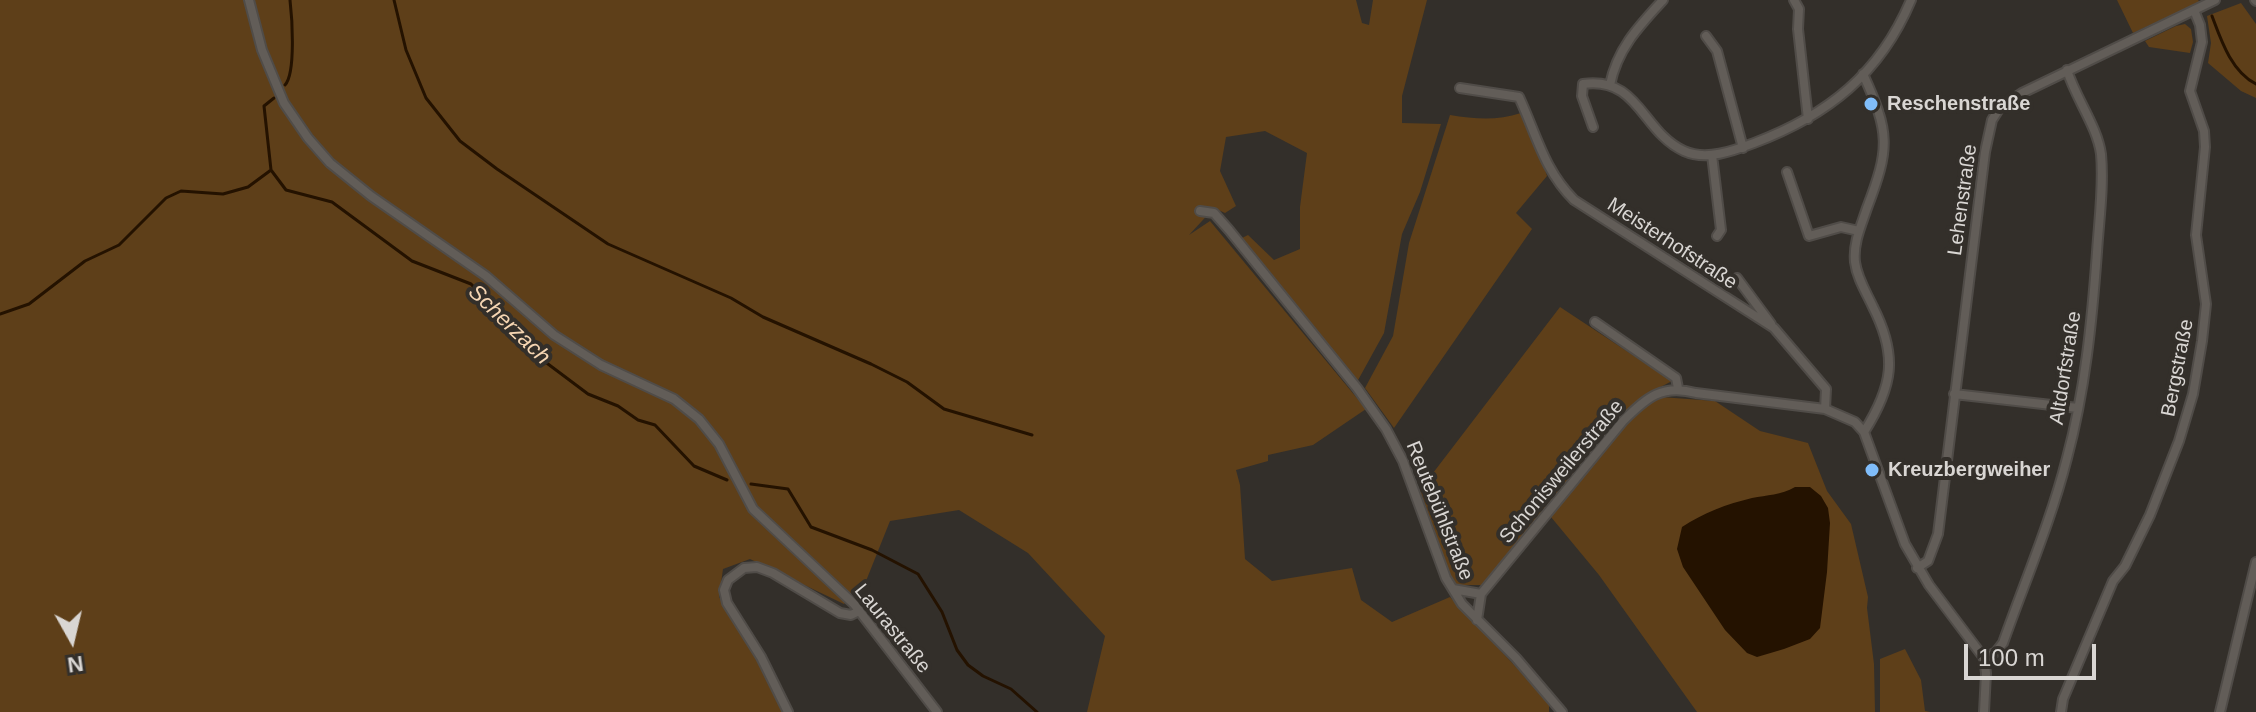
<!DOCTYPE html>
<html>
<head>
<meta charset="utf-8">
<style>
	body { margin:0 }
	#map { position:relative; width:2256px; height:712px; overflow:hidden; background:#332f2a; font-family:Helvetica,sans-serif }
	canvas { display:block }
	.north { position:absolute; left:32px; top:600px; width:80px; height:80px; -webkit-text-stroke:6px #332f2a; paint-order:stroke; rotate:172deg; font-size:22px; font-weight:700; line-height:32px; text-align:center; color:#d9d6d3 }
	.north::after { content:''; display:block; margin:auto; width:28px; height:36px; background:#d9d6d3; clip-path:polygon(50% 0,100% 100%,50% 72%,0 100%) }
	.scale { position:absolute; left:1964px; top:644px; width:132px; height:36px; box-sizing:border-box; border:4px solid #d9d6d3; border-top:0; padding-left:10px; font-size:24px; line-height:28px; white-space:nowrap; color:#d9d6d3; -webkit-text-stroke:6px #332f2a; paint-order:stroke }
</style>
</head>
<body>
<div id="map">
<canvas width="2256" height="712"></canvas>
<div class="north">N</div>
<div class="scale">100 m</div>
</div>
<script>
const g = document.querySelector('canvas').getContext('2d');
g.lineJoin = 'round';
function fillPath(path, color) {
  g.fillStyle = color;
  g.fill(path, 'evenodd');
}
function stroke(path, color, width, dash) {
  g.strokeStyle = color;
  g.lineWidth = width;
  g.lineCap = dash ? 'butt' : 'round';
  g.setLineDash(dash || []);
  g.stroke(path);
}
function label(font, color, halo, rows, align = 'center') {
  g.font = font + ' Helvetica,sans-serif';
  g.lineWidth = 8;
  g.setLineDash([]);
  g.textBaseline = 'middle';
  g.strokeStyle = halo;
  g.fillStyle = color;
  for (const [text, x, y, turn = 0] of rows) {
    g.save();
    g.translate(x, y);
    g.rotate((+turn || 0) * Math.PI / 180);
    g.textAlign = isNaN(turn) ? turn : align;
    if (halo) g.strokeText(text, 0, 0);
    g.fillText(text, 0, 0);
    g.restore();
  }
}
const green = new Path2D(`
	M0 0H1356L1362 23 1369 25 1373 0H1427L1402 96V123L1441 124 1420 192 1402 234 1384 333 1357 382 1240 239 1248 235 1274 260 1300 249V207L1307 153 1265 131 1226 137 1220 171 1236 206 1225 213 1214 208 1189 235 1210 221 1366 409 1313 445 1268 455V461L1236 470 1240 485 1245 559 1272 581 1352 568 1361 600 1392 622 1450 597 1549 702V712H1087L1105 636 1028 553 959 510 890 521 866 581 844 604 750 559 723 569 719 597 757 659 783 712H0Z
	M2117 0H2198L2200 2 2133 33Z
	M2241 3 2256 24V98L2241 91 2208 63 2211 43 2207 16Z
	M2185 24 2191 29 2193 42 2190 53 2149 47 2145 41 2176 26Z
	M1521 113 1533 132 1547 176 1516 213 1532 229 1394 428 1365 388 1393 336 1409 243 1450 115C1475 119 1497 121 1521 113Z
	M1560 307 1672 381 1651 392 1628 411 1482 585H1457L1451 578 1420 490Z
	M1661 397 1715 401 1760 431 1808 443 1827 491 1851 524 1868 597 1867 608 1874 664 1875 712H1697L1599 575 1551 517C1578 484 1624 414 1661 397Z
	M1905 649 1921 680 1925 711 1930 712H1880V659Z`);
const water = new Path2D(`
	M1795 487H1810L1821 496 1828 508 1830 523 1827 572 1820 628 1810 639 1784 649 1757 657 1747 653 1725 630 1683 567 1677 549 1682 527C1703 513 1727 504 1752 498 1767 495 1781 495 1795 487Z`);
const stream = new Path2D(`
	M394 0 406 50 426 98 460 141 497 169 608 244 731 298 763 317 871 364 907 382 944 409 1032 435
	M2212 16C2221 40 2231 71 2256 84
	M285 85C296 73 292 17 290 0
	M274 98 264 106 271 170 286 190 332 202 412 261 471 284 544 361 588 394 618 406 638 420 655 425 694 466 727 480
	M0 314 29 304 85 261 119 245 166 198 181 191 223 194 248 187 271 170
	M751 484 788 489 811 527 872 550 918 574 942 612 957 650 968 665 983 676 1011 689 1037 712`);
const minor = new Path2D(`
	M249 0 262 50 284 103 308 138 330 163 371 196 486 276 554 335 601 365 674 399 699 419 719 444 753 509 854 604 937 712
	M1794 0 1799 9 1798 29 1808 119
	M2255 0 2256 1
	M1706 36 1717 51 1743 148
	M1863 74C1890 133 1890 148 1867 208 1861 226 1853 243 1855 262 1857 278 1866 292 1873 307 1898 356 1893 386 1864 432
	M1610 85C1617 49 1639 26 1663 0
	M1460 88 1519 97C1537 136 1544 170 1574 200L1774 328 1826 389 1825 409
	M1593 127 1582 96 1583 84C1639 76 1642 132 1684 151 1706 161 1733 151 1754 143 1828 115 1880 74 1911 0
	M1712 155 1721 230 1717 236
	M1787 172 1809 236 1841 227 1859 231
	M1200 211 1214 213 1229 230 1357 388 1386 429 1403 461 1446 578 1462 604 1516 658 1562 712
	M1737 278 1771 324
	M1595 322 1676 378 1678 388
	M1954 394 2078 408
	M1917 568 1928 561 1938 534 1985 152 1992 120 1999 109 2022 93 2215 0
	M1453 589 1481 594
	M1477 620 1481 594 1623 421C1647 397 1662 384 1696 393L1825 409 1855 422 1864 432 1905 544 1929 585 1984 658 1986 673 1984 712
	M1984 658 1996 652 2003 643C2025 581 2051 521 2067 458 2085 391 2092 321 2097 252 2099 220 2104 186 2101 154 2097 126 2076 99 2067 70
	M788 712 761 657 727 603 724 590 728 580 744 568 757 567 773 573 840 613 851 615 859 611
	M2061 712 2063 699 2113 581 2125 566 2150 515 2179 441 2193 394 2202 341 2206 304 2196 235 2205 147 2204 131 2190 91 2202 42 2200 25 2194 10
	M2220 712 2256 562`);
const markers = [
	[1871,104,8,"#80bdfa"],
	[1872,470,8,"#80bdfa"]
];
const poiNames = [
	["Reschenstraße",1887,104],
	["Kreuzbergweiher",1888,470]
];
const streetNames = [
	["Lehenstraße",1963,200,-82],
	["Meisterhofstraße",1672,244,33],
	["Altdorfstraße",2066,368,-81],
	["Bergstraße",2178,368,-79],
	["Schonisweilerstraße",1562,472,-50],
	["Reutebühlstraße",1439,511,68],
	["Laurastraße",892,629,51]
];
const waterNames = [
	["Scherzach",509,325,44]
];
fillPath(green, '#5e3f19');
fillPath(water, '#241200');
stroke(stream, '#241200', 3);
stroke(minor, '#504c48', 12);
stroke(minor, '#625d58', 8);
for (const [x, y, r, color] of markers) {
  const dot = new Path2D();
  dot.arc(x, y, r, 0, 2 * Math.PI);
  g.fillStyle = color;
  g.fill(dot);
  stroke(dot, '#332f2a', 3);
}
label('bold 20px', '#d9d6d3', '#332f2a', poiNames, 'left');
label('20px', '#d9d6d3', '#332f2a', streetNames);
label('italic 22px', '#f5d5b2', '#332f2a', waterNames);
</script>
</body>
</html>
